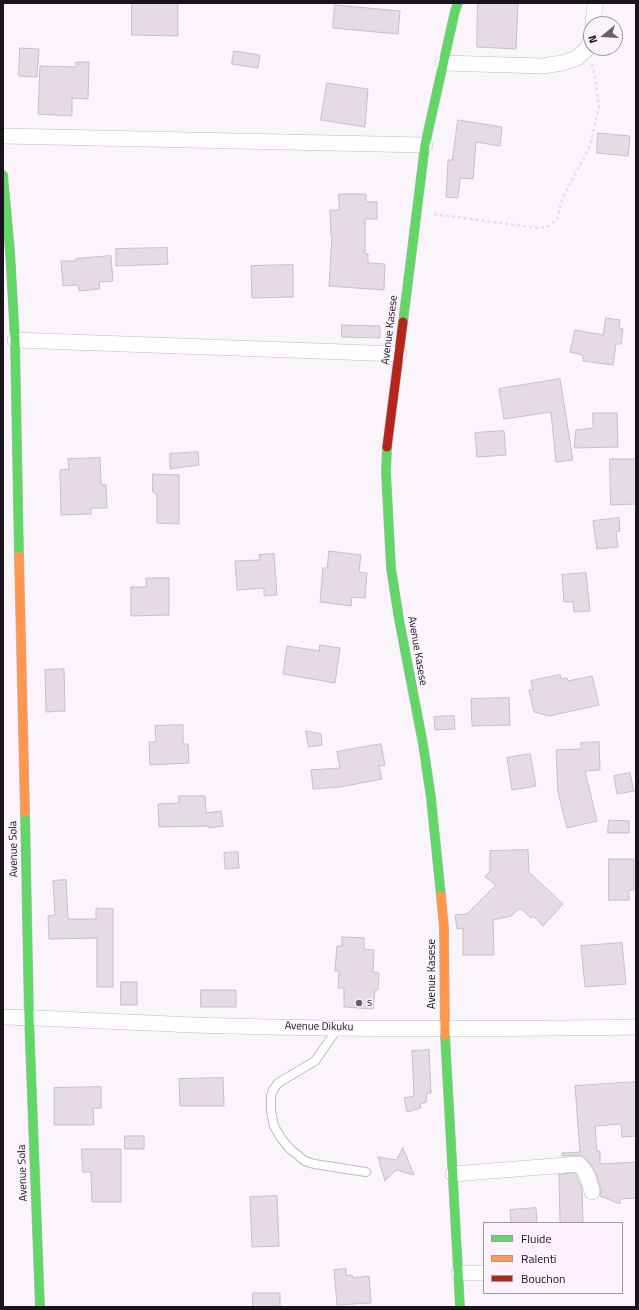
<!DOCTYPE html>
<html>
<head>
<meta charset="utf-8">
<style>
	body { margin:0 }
	#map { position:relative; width:639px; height:1310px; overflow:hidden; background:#faf5fa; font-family:"Titillium Web",sans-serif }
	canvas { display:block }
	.frame { position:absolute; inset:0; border:4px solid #1a121c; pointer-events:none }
	.legend { position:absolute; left:483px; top:1222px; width:140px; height:72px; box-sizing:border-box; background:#fbf2fd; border:1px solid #a198a3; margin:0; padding:5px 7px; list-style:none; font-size:12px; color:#1a121c }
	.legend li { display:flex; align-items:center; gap:8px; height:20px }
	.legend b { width:20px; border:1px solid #a198a3 }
	.north { position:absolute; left:583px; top:16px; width:40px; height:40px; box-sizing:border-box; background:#fbf2fd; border:1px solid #a198a3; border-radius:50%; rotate:252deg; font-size:11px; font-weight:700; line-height:16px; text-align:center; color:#1a121c }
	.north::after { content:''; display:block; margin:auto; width:14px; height:18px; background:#68616a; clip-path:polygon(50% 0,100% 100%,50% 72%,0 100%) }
</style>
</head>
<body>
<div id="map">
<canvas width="639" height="1310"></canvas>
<div class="frame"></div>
<ul class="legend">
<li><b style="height:5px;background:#63d668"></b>Fluide</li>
<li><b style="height:5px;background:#ff974d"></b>Ralenti</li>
<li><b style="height:5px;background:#b3261e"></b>Bouchon</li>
</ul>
<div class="north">N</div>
</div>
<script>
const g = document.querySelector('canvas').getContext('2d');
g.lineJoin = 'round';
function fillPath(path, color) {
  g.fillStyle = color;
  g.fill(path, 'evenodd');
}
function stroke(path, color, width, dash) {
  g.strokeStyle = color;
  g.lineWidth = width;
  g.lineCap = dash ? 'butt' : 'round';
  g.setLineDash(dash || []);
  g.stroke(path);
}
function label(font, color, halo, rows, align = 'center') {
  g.font = font + ' "Titillium Web",sans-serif';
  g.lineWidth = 3;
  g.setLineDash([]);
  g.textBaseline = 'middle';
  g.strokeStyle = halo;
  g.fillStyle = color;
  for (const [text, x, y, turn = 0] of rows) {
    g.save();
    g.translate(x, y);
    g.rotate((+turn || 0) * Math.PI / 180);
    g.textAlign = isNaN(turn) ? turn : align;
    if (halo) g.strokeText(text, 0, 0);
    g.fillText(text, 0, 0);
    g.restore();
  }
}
const building = new Path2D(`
	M132 3H178V36L132 35Z
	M478 3H518L516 49 477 47Z
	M335 5 400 11 398 34 333 28Z
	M20 48 39 49 37 77 19 76Z
	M234 51 260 55 258 68 232 64Z
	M76 62H89L88 99 72 98V116L38 114 40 66 76 67Z
	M327 83 368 89 365 127 321 120Z
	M458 120 502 127 500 146 476 142 473 179 460 178 458 198 446 197 448 160H452Z
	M598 133 630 136 628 156 597 153Z
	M339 194H366V202H377V219H365V254H368V263L385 264 384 290 329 286 332 236H331L330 210H339Z
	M167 248 168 264 116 266V249Z
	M111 256 113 281 99 282 100 289 79 291 78 285 63 286 61 261H76V259Z
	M293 265V297L252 298 251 266Z
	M606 318 620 320 619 328 623 329 621 344H616L613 365 583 361V355L570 352 575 330 603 335Z
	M342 325 380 326V338L342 337Z
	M560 379 573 460 556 462 551 412 504 419 499 389Z
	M593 413H617L618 447 574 448 576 430 593 428Z
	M504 431 506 455 477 457 475 433Z
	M198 452 199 465 170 469V454Z
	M100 458 101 484 106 485 107 508H91V514L61 515 60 470 69 469 68 459Z
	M610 459H636V504L611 505Z
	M153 474 179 475V524L157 523V494L153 492Z
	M619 518 620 531 616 532 618 547 597 549 593 521Z
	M329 551 361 555 359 572 367 573 365 598 352 597 351 606 320 602 323 568H327Z
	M274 554 277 595 264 596V588L237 590 235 561 260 560 259 555Z
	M586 573 590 611 574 612 573 602H564L562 575Z
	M146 578H169V615L131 616V587H146Z
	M320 645 340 648 335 683 283 674 287 646 319 651Z
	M64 669 65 711 46 712 45 670Z
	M560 675 561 679 567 678 568 681 592 676 599 705 549 716 534 712 529 690H533L531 681Z
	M509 698 510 725 472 726 471 699Z
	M454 716 455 729 435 730 434 717Z
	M183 725V744H188L189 763 150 765 149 742H156L155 726Z
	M306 731 321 734 322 745 309 747Z
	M599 742 600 770 585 771 597 821 567 828 558 792 556 750 581 749V743Z
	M381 744 385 765 379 766 382 779 340 787 313 789 311 770 340 768 337 752Z
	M530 754 536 786 512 790 507 758Z
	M630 773 634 791 617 794 614 776Z
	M179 796H205L206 813 221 811 223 826 209 828V826L159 827 158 804 179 803Z
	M609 820 629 821V833H608Z
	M528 850 529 872 563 904 543 926 533 916 531 918 520 908 511 916 493 920 494 955H463V928L457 929 455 915 467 914 496 885 485 877 490 871V851Z
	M238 852 239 868 225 869 224 853Z
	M609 859H634V890H629V900H609Z
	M66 880 68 919H96V908L113 909V987H97V938L49 939 48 916 55 915 53 881Z
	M342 937 364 938V949L374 950 373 972 379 973 378 990H375L373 1009 344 1007V988H338L339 971H335L337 946H342Z
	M622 943 626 984 585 987 581 946Z
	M121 982H137V1005H121Z
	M201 990H236V1007H201Z
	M429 1050 431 1093H427L426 1102 420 1104 421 1108 407 1112 404 1098 414 1096 412 1051Z
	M223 1078 224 1106H180L179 1079Z
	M636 1082V1136L622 1137 621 1124 595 1126 597 1151H600V1164L636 1162V1198L620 1199V1204L600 1196 601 1190 596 1173 591 1165 585 1158 579 1155 562 1156V1153L580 1152 575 1086Z
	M101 1087V1108H93L94 1125H54V1088Z
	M125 1136H144V1149H125Z
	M403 1148 414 1175 396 1170 385 1181 378 1157 396 1160Z
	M82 1149H121V1202H92L91 1172H83Z
	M575 1173 582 1188 583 1223H560L559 1175Z
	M277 1196 279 1246 252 1247 250 1197Z
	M536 1208 537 1223H511L510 1210Z
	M346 1269V1276L352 1275 353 1278 369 1276 371 1303 337 1305 334 1270Z
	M253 1293H280V1307H253Z`);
const path = new Path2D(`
	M434 214 538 228 549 226 557 219 562 199 590 146 599 106 595 77 592 64`);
const lane = new Path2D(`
	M338 1028 315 1061 278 1083 273 1090 271 1096V1111L274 1126 281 1138 290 1149 305 1161 314 1164 366 1172`);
const street = new Path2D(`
	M593 24 595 3
	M443 63 543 66 562 63 577 58 588 48 591 36
	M3 136 425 145
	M15 340 399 354
	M3 1017C78 1019 153 1024 229 1026 365 1030 500 1029 636 1027
	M453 1174 579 1164C587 1172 589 1180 592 1192
	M459 1273H484`);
const fast = new Path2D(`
	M3 175 10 251 15 340 19 556
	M403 322 425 145 455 11 458 3
	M387 447 386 472 391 568 399 619 423 744 431 798 441 896
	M25 812 29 1017 40 1307
	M445 1035 460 1307`);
const slow = new Path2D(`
	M19 556 25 812
	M441 896 444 928 445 1035`);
const jam = new Path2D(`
	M387 447 403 322`);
const markers = [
	[359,1003,4,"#68616a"]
];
const streetNames = [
	["Avenue Kasese",390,330,-83],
	["Avenue Kasese",417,651,80],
	["Avenue Sola",14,849,-91],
	["Avenue Kasese",432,974,-90],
	["Avenue Dikuku",319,1027,1],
	["Avenue Sola",23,1173,-92]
];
const poiNames = [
	["s",367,1003]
];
fillPath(building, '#e4dbe5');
stroke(building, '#c5bfc7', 1);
stroke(lane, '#c0bac1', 10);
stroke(street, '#c0bac1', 16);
stroke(fast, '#c0bac1', 10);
stroke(slow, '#c0bac1', 10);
stroke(jam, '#c0bac1', 10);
stroke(path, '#e2e0e2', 2.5, [3, 3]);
stroke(lane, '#fefefe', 8);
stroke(street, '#fefefe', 15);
stroke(fast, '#63d668', 9);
stroke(slow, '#ff974d', 9);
stroke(jam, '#b3261e', 9);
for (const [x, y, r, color] of markers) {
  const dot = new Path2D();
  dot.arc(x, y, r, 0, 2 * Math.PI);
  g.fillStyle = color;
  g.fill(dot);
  stroke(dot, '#fbf2fd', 1.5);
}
label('11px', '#1a121c', '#fbf2fd', streetNames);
label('11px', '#1a121c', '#fbf2fd', poiNames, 'left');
</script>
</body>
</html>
